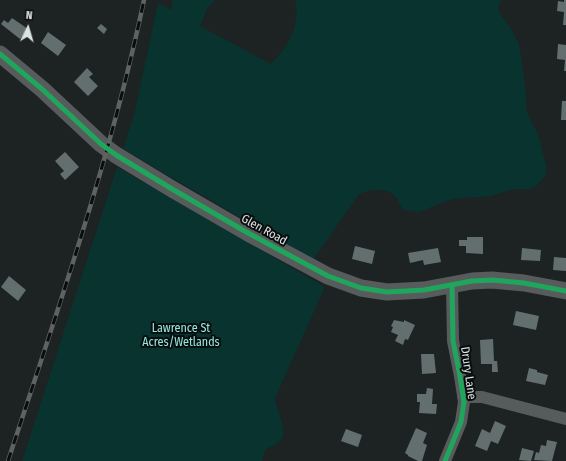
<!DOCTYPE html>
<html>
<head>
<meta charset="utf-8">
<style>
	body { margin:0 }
	#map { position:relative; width:566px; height:461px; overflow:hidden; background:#1d2322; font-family:"Fira Sans Condensed",sans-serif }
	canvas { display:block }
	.north { position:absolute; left:8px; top:8px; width:40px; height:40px; -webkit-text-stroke:3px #090d0d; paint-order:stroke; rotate:5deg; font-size:11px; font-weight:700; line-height:16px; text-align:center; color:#dde3e2 }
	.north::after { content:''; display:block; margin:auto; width:14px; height:18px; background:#dde3e2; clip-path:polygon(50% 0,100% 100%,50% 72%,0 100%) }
</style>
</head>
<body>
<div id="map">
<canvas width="566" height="461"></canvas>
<div class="north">N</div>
</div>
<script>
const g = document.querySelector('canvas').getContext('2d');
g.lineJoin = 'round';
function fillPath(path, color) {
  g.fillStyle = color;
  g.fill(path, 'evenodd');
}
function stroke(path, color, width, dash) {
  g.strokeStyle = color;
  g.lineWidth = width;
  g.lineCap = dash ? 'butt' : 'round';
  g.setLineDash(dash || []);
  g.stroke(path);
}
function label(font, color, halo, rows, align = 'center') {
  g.font = font + ' "Fira Sans Condensed",sans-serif';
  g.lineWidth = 4;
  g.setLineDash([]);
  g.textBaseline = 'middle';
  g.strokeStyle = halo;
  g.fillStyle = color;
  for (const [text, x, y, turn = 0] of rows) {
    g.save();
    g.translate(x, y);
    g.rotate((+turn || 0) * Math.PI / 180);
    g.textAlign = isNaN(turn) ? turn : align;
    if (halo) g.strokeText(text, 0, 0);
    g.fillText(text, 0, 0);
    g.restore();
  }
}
const green = new Path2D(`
	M172 0H215L207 9 200 26 271 64C288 47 301 25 295 0H502L499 3V12L510 27 519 44 526 93V107L529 117 538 134 546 166V175L535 187 530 189H513L491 196 452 199 419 212 403 210C400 205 398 199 394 195 385 187 369 190 359 194L313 260 123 149 134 115 158 3 172 10Z
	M117 167 325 287 275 398C276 411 285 422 283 435 281 444 272 445 267 449 263 452 263 457 262 461H22Z`);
const building = new Path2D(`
	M564 0H566V25H563L564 12 557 11 558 1 564 2Z
	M12 18 28 29 20 39 1 24 4 20 8 23Z
	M101 24 107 29 104 34 97 28Z
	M48 32 66 45 58 56 41 43Z
	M558 44 566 45V71H564L565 60 557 59Z
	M87 68 93 74 89 77 98 86 88 96 74 82Z
	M562 101H566V120H561Z
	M65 152 79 167 65 180 60 174 64 171 55 161Z
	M467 237H483V254L466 253V246H459V240H467Z
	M355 246 375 251 372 264 352 259Z
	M438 248 441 262 424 265 423 260 410 263 408 253Z
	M522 248 541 250 540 261 521 260Z
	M554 257 566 258V271L553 270Z
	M9 276 26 290 18 301 1 287Z
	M516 311 539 316 536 330 513 325Z
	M394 320 404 322V320L415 325 408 340 405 339 403 345 395 341 398 335 391 332 393 327 391 326Z
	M493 339 494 361H497L498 372H492V364H481L480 340Z
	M421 354H434L436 373 422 374Z
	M529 368 537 370V372L548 375 545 385 526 381Z
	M427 388 433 389 432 404H437L436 414 419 413 420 402H417V394H426Z
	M495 421 506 426 498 444 491 441 487 451 475 446 482 429 490 433Z
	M416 428 427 433 423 443 427 445 422 461H418L408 456V455L405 453Z
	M346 429 362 435 358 447 341 441Z
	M547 440 557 442 552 461 534 460 536 452 539 453 541 445 546 446Z
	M522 448 534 451 531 461 519 460Z`);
const street = new Path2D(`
	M463 397H482L566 419
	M445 461 461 422 464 402 460 376 453 341 452 285`);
const secondary = new Path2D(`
	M0 54 42 89 101 144 116 155 172 189 248 233 328 276 361 288 387 292 424 290 472 281 492 280 524 283 566 291`);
const rail = new Path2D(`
	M8 461C58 309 111 157 144 0`);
const cycleway = new Path2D(`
	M0 54 42 89 101 144 116 155 172 189 248 233 328 276 361 288 387 292 424 290 472 281 492 280 524 283 566 291
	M445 461 461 422 464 402 460 376 453 341 452 285`);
const streetNames = [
	["Glen Road",264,230,29],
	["Drury Lane",468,373,82]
];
const parkNames = [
	["Lawrence St",181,329],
	["Acres/Wetlands",181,343]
];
fillPath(green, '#08332f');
fillPath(building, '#636f6e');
stroke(street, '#585b5b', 12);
stroke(secondary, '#585b5b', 17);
stroke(rail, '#5e6261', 4.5);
stroke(rail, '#090d0d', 3, [9]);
stroke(cycleway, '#20a55d', 5);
label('12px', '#dde3e2', '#090d0d', streetNames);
label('12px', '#95eadf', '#090d0d', parkNames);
</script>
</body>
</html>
